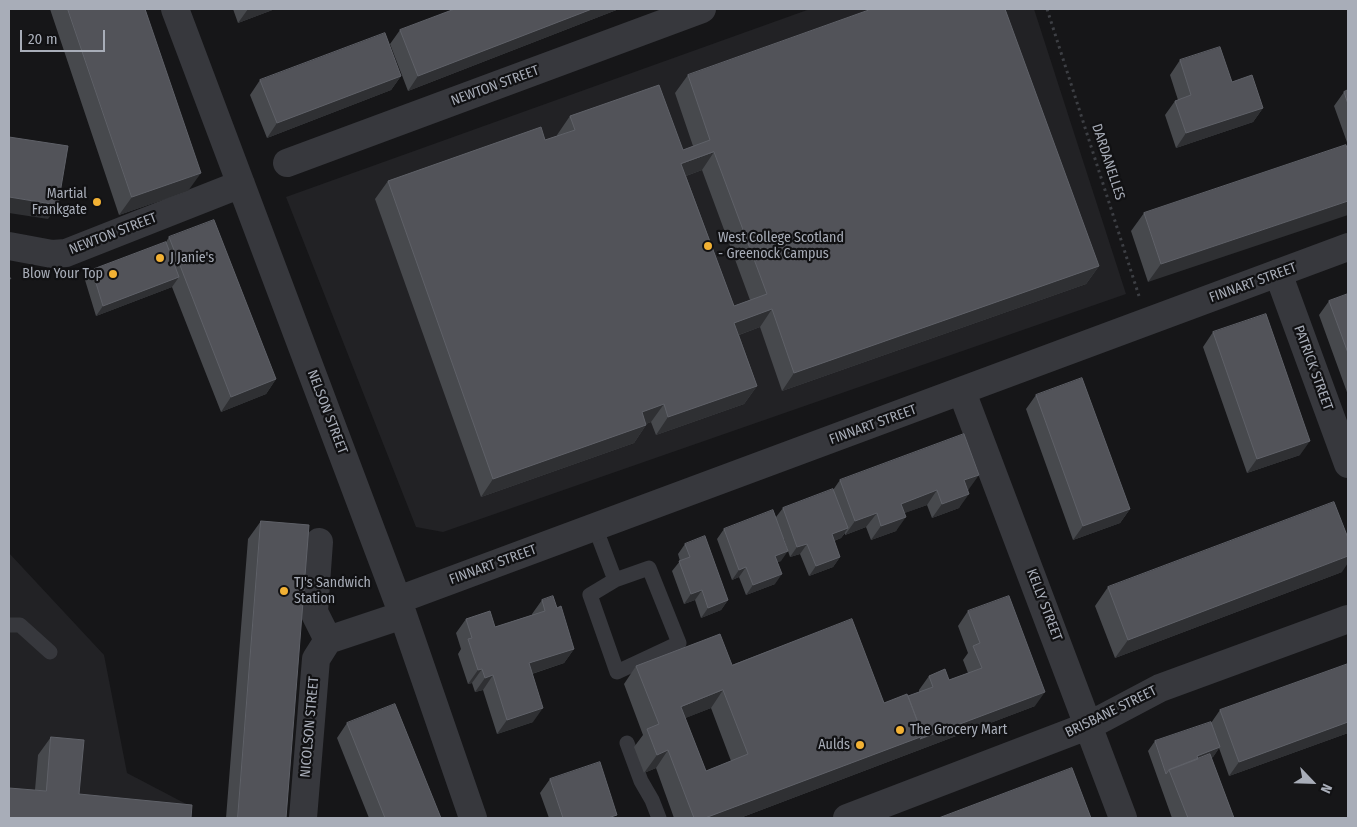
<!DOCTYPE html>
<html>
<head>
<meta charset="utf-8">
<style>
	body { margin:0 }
	#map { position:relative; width:1357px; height:827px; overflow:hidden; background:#161618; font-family:"Fira Sans Condensed",sans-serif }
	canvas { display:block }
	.frame { position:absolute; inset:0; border:10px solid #a8adb8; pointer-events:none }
	.north { position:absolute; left:1287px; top:757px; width:50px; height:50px; -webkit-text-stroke:4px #111113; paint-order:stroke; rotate:114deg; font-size:14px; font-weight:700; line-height:20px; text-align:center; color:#a8adb8 }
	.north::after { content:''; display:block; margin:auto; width:18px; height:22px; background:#a8adb8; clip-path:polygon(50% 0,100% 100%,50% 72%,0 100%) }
	.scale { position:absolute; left:20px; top:30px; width:85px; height:22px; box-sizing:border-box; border:2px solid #a8adb8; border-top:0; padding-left:6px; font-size:15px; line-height:18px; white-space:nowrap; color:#a8adb8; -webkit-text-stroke:4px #111113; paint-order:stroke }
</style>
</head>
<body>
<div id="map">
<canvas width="1357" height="827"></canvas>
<div class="frame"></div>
<div class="north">N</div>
<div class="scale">20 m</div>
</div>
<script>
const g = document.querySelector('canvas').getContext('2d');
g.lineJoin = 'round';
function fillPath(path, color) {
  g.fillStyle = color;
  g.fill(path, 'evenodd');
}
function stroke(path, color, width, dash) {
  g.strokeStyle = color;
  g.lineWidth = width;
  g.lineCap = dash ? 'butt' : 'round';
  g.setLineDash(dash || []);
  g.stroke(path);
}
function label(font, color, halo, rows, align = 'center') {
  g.font = font + ' "Fira Sans Condensed",sans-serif';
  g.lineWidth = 4.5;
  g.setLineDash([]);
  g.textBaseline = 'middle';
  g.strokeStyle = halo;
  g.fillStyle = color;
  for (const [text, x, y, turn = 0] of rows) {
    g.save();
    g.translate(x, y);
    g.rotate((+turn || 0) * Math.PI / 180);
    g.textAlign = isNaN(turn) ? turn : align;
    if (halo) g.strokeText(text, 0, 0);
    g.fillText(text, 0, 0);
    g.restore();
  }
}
const built = new Path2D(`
	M810 9H1034L1126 294 443 532 416 527 286 197Z
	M9 553 104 655 127 773 190 806 9 818Z`);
const path = new Path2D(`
	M1047 9 1139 296`);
const lane = new Path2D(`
	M595 527 615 580
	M649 568 679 643 617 672 590 595 615 580Z
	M9 625H20L50 652
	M627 743 641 781 652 800 659 818`);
const street = new Path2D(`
	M175 9 403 615 473 818
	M287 163 702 9
	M9 246 52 254 66 253 241 184
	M1278 273 1348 464
	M962 392 1123 818
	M319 542 314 612 328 640
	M398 600 1348 247
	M303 818 316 659 328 640 403 615
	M847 818 1090 725 1160 688 1348 619`);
const rail = new Path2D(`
	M9 278 10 277`);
const wall = new Path2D(`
	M50 9H145L188 191 119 215Z
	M233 9H275L238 23Z
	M455 9H619L408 91 390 44 400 30Z
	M1180 60 1232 82 1263 108 1253 122 1176 148 1165 115 1175 101 1178 100 1170 75Z
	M688 75 1099 266 1086 284 782 391 760 327 739 335 757 386 744 404 656 435 651 422 646 424V425L634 443 481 497 375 199 388 181 545 140 557 136V135L570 116 683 150 693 146 675 93ZM702 170 750 300 734 306 686 176Z
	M401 76 391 90 267 138 250 95 260 80Z
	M1348 90V145L1334 106 1344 92Z
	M1346 145 1148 282 1131 231 1144 213Z
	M169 237 276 379 266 394 221 412 172 287 96 316 85 280 92 270 166 242Z
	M1348 294V395L1319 315 1329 301Z
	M1213 332 1300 455 1247 473 1203 347Z
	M1036 395 1130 509 1120 523 1073 540 1026 409Z
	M840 480 969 489 968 490 959 508 932 518 927 505 904 513 896 531 871 540 866 527 845 535V533L841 538 834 541 840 557 833 567 809 576 800 554 790 557 784 539 781 561 777 562 775 584 746 595 739 577 732 580 717 539 724 529 776 517 783 508 833 490Z
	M261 521 286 818H226L248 539Z
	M685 544 728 600 721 610 701 618 695 600 684 604 672 571 680 561 678 554Z
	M1342 572 1115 658 1095 606 1108 587Z
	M542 600 557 608 574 649 564 663 532 674 533 722 497 734 483 690 475 692 472 683 468 684 458 654 461 649 456 633 466 619 495 627 532 615V614Z
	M968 611 1035 706 740 818H674L656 768 644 773 634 747 643 735 624 684 636 666 732 665 884 703 908 696 919 692V690L929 676 949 680 968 673 963 660 968 653 958 626ZM711 708 731 761 706 771 685 718Z
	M1348 664V733L1229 776 1219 748 1213 757 1211 758 1234 818H1172L1148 751 1155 741 1211 723 1220 710Z
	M347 723 441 818H369L337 738Z
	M51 737 79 794 35 790 38 755Z
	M550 779 615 818H549L540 793Z`);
const shadedWall = new Path2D(`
	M248 9H275L238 23Z
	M592 9H619L408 91 418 76Z
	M401 76 391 90 267 138 277 123Z
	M1263 108 1253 122 1176 148 1186 133Z
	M714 152 702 170 669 182 681 164Z
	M201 173 188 191 119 215 132 197Z
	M9 197 58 205 48 219 9 213Z
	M1348 201V215L1148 282 1161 264Z
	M1099 266 1086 284 782 391 794 373Z
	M179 277 172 287 96 316 103 306Z
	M772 309 760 327 722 341 734 323Z
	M276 379 266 394 221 412 231 397Z
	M757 386 744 404 656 435 668 417Z
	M664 404 651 422 629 430 642 412Z
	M646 425 634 443 481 497 493 479Z
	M1310 441 1300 455 1247 473 1257 459Z
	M979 475 969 489 954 495 964 480Z
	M937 490 927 505 891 518 901 504Z
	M969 494 959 508 932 518 942 504Z
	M1130 509 1120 523 1073 540 1083 526Z
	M877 513 866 527 845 535 855 521Z
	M906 517 896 531 871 540 881 526Z
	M848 528 841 538 825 544 832 534Z
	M807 544 800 554 790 557 797 547Z
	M788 551 781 561 768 566 775 556Z
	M1348 556V563L1342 572 1115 658 1128 640Z
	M840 557 833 567 809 576 816 566Z
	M746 567 739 577 732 580 739 570Z
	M782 574 775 584 746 595 753 585Z
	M702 590 695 600 684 604 691 594Z
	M728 600 721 610 701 618 708 608Z
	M574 649 564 663 519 678 529 663Z
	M482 669 472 683 468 684 478 670Z
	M493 675 483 690 475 692 485 678Z
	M723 690 711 708 668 725 681 707Z
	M1045 692 1035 706 740 818H705L923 736Z
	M543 708 533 722 497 734 507 720Z
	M1348 722V733L1229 776 1239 762Z
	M1220 747 1213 757 1198 763 1197 756Z
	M668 750 656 768 644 773 657 755Z`);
const building = new Path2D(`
	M68 9H145L201 173 132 197Z
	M455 9H592L418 76 400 30Z
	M872 9H1005L1099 266 794 373 772 309 734 323 757 386 668 417 664 404 642 412 646 425 493 479 388 181 541 127 545 140 575 130 570 116 659 85 683 150 710 140 688 75ZM714 152 767 294 734 306 681 164Z
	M385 33 401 76 277 123 260 80Z
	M1220 47 1232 82 1252 75 1263 108 1186 133 1175 101 1191 95 1180 60Z
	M1348 90V104L1344 92Z
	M9 137 68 146 58 205 9 197Z
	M1346 145 1348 151V201L1161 264 1144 213Z
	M214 220 276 379 231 397 169 237Z
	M166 242 179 277 103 306 92 270Z
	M1348 294V353L1329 301Z
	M1266 314 1310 441 1257 459 1213 332Z
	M1082 378 1130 509 1083 526 1036 395Z
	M964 434 979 475 964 480 969 494 942 504 937 490 901 504 906 517 881 526 877 513 855 521 840 480Z
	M833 489 848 528 832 534 840 557 816 566 807 544 797 547 783 508Z
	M1334 502 1348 538V556L1128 640 1108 587Z
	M773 510 788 551 775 556 782 574 753 585 746 567 739 570 724 529Z
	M261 521 309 525 286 818H238Z
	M705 536 728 600 708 608 702 590 691 594 679 561 690 557 685 544Z
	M553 596 557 608 561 606 574 649 529 663 543 708 507 720 493 675 485 678 482 669 478 670 468 639 472 638 466 619 490 611 495 627 545 611 542 600Z
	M1009 596 1045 692 920 739 923 736 908 696 933 687 929 676 945 669 949 680 982 668 973 646 980 643 968 611Z
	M852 619 884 703 907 694 923 736 705 818H694L668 750 657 755 647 729 659 724 636 666 720 634 732 665ZM723 690 748 754 706 771 681 707Z
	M1348 664V722L1239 762 1220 710Z
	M395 704 441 818H385L347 723Z
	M1211 722 1220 747 1197 756 1198 759 1169 770 1166 774 1155 741Z
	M51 737 84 740 79 794 192 805 191 818H9V788L46 791Z
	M1210 754 1234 818H1188L1169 770Z
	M600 762 617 815 608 818H563L550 779Z
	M1072 768 1091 818H939Z`);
const markers = [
	[97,202,5,"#f2b134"],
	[708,246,5,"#f2b134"],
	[160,258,5,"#f2b134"],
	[113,274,5,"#f2b134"],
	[284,591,5,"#f2b134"],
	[900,730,5,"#f2b134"],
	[860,745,5,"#f2b134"]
];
const streetNames = [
	["NEWTON STREET",495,86,-20],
	["DARDANELLES",1108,162,72],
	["NEWTON STREET",113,234,-21],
	["FINNART STREET",1253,283,-20],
	["PATRICK STREET",1313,368,70],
	["NELSON STREET",327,412,69],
	["FINNART STREET",873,425,-20],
	["FINNART STREET",493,565,-20],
	["KELLY STREET",1044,605,69],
	["BRISBANE STREET",1111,712,-26],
	["NICOLSON STREET",310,727,-85]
];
const poiNames = [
	["Martial",87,194,"right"],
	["Frankgate",87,210,"right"],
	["West College Scotland",718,238],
	["- Greenock Campus",718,254],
	["J Janie's",170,258],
	["Blow Your Top",103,274,"right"],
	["TJ's Sandwich",294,583],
	["Station",294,599],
	["The Grocery Mart",910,730],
	["Aulds",850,745,"right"]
];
fillPath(built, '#222225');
stroke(path, '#3d3f44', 3, [2.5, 4]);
stroke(lane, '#37383d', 15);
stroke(street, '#37383d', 28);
stroke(rail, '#4a4c52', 4, [6, 5]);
fillPath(wall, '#47494d');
fillPath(shadedWall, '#2f3033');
fillPath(building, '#525359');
stroke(building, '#5f6168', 1);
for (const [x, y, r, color] of markers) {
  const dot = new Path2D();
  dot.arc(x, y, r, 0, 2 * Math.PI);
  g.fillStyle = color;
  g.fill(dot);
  stroke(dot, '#111113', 2);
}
label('14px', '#a8adb8', '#111113', streetNames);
label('14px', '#a8adb8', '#111113', poiNames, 'left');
</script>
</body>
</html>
